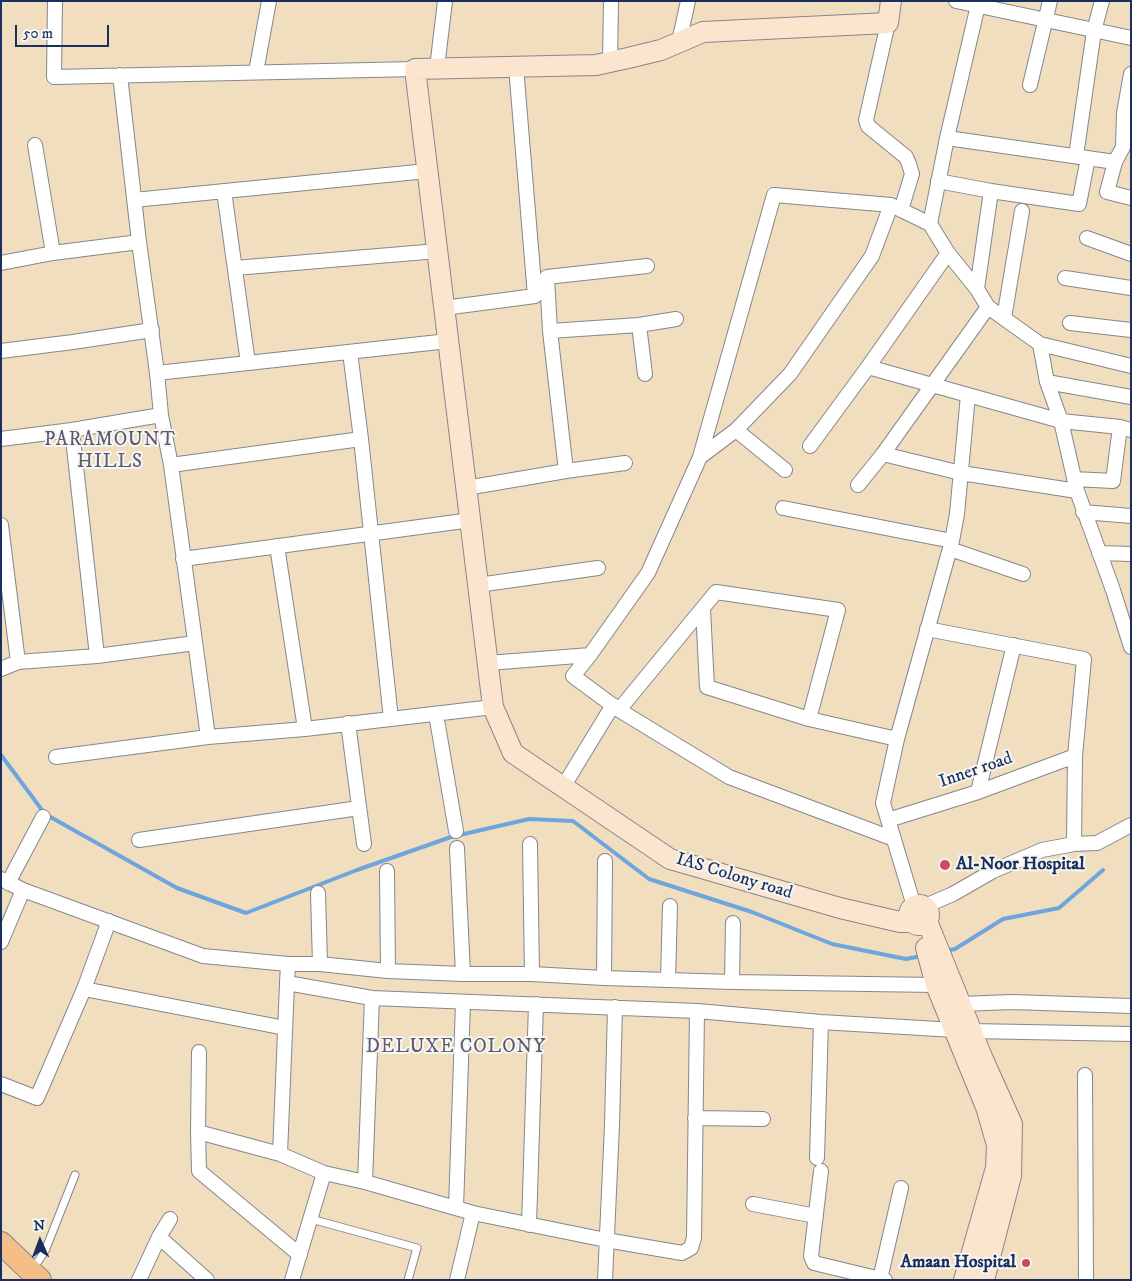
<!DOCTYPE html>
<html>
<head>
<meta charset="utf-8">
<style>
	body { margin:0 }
	#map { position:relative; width:1132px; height:1281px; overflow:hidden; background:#f0debe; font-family:"IM FELL DW Pica",serif }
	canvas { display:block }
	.frame { position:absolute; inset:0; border:2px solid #1b2f5e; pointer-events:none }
	.north { position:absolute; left:15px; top:1216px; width:50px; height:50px; -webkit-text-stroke:4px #f6f6f2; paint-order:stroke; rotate:358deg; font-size:14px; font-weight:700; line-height:20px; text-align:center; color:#1b2f5e }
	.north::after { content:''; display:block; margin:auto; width:18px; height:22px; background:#1b2f5e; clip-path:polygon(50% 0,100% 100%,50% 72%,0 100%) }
	.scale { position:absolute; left:15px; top:25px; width:94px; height:22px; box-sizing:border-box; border:2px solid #1b2f5e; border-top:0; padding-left:6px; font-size:15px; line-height:18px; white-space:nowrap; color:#1b2f5e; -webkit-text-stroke:4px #f6f6f2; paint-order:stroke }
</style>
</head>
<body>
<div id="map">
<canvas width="1132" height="1281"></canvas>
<div class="frame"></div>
<div class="north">N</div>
<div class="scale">50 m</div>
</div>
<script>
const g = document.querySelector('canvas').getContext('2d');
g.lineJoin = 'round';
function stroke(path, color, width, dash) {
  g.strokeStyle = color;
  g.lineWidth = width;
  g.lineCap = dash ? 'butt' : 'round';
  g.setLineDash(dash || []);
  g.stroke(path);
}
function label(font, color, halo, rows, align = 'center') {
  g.font = font + ' "IM FELL DW Pica",serif';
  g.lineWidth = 4;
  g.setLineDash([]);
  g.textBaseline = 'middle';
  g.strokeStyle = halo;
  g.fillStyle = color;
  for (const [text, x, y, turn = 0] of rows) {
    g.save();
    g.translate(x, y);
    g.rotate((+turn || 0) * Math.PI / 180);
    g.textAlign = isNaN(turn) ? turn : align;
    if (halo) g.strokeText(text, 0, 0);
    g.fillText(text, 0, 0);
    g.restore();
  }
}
const stream = new Path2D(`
	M1 755 45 814 177 888 246 913 357 870 451 837 529 819 573 821 649 879 752 912 832 944 906 959 921 956
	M945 951 955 949 1003 919 1059 908 1103 870`);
const lane = new Path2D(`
	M311 1219 417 1248 408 1280
	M33 1269 45 1251 75 1175`);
const street = new Path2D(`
	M55 1 54 77 415 69
	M956 1 1131 38
	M978 5 947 138 930 224 948 253 977 289 988 307 1040 344 1047 382 1061 421 1077 491 1113 590 1131 647
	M888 23 866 120 868 126 906 157 909 164 912 174 901 210
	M679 42 688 1
	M610 63 611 1
	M516 67 535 296
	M437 68 445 1
	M256 72 269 1
	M1131 74 1124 113 1123 147 1115 162 1107 192 1131 198
	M120 75 139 242 157 373 161 415 171 465 208 737 305 729 493 707
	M1030 85 1050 1
	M947 138 1115 162
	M35 145 53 253
	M1076 156 1094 31 1102 1
	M938 181 991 191 1079 204 1088 158
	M224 191 248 363
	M134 200 427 171
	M1087 238 1131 254
	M1 263 53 253 139 242
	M235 268 438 251
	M547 277 647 266
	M1065 278 1131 288
	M977 289 991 191
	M444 308 535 296 547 277 550 331 566 471
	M1004 318 1022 211
	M1070 323 1131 330
	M639 325 645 374
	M550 331 639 325 676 319
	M1040 344 1131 366
	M1 351 73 342 152 330
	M350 352 361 439 391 719
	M868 367 1061 421 1120 427 1131 430
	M157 373 448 341
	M1047 382 1131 397
	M72 430 97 656
	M736 430 785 470
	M1 439 72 430 161 415
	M810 446 868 367 948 253
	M883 454 961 473 1077 491
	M700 457 736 430 790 374 872 256 891 205
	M171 465 361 439
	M1074 479 1113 481 1120 427
	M858 485 883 454 988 307
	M466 488 566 471 625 463
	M783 508 952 541
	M1083 512 1131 516
	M1 525 18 662
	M277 546 305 729
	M950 549 1023 574
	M1099 553 1131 554
	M183 559 471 520
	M478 585 598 568
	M703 609 707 687 809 719 897 739
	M927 629 1084 659 1075 756 1074 844
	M488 663 590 655
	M1 669 18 662 97 656 195 643
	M619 710 716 592 838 610 809 719
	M436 714 456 831
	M348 723 364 844
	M56 757 208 737
	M563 787 613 705
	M978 792 1014 645
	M888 820 978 792 1075 756
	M894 839 729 777 619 710 573 676 590 655 648 573 700 457 774 195 891 205 930 224
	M139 840 359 808
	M530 844 532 974
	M457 848 463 974
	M387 871 388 971
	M1 879 23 890 203 956 288 964H320L388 971 463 974H532L604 978 732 982 936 985
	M8 883 43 817
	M318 893 320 964
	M914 906 883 803 897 739 952 541 957 514 968 395
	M925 906 953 894 993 871 1042 850 1074 844 1097 843 1131 825
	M1 942 23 890
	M288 964 287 983 372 998 697 1011 821 1022 971 1031 1131 1034
	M604 978 605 861
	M668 980 670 906
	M732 982 733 923
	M84 989 109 921
	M961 1004 1012 1002 1131 1006
	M199 1052 198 1132 199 1171 300 1255
	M1085 1075 1086 1280
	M1 1084 37 1098 84 989 285 1028
	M695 1118 763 1119
	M198 1132 280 1154 324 1173 365 1182 473 1213 606 1240 682 1253 691 1248 694 1238 697 1011
	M280 1154 287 983
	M817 1158 821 1022
	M821 1171 811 1256 814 1263 885 1280
	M365 1182 372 998
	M753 1204 816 1216
	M456 1208 463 1002
	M529 1225 536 1004
	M159 1237 207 1280
	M880 1279 901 1188
	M139 1280 159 1237 170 1219
	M292 1280 324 1173
	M457 1280 473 1213
	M605 1280 612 1125 615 1007`);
const secondary = new Path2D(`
	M891 1 888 23 703 32 661 50 628 58 596 65 415 69 493 707 513 753 670 859 840 908 900 922H913
	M909 915a10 10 0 1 1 20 0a10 10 0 1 1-20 0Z
	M927 921 982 1057 1012 1124 1011 1176 984 1280
	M926 948 936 985 986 1107 997 1145 996 1168 964 1280`);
const primary = new Path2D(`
	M1 1243 40 1280`);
const markers = [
	[945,865,6,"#d1495b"],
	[1026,1263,5,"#d1495b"]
];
const streetNames = [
	["Inner road",976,771,-19],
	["IAS Colony road",734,877,17]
];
const poiNames = [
	["Al-Noor Hospital",956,865],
	["Amaan Hospital",1016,1263,"right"]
];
const neighbourhoodNames = [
	["PARAMOUNT",110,441],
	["HILLS",110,463],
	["DELUXE COLONY",456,1048]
];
stroke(stream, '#6fa5dd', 4);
stroke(lane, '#86868e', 9);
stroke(street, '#86868e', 16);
stroke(secondary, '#86868e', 22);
stroke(primary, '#86868e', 24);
stroke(lane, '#fff', 7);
stroke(street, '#fff', 14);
stroke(secondary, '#fbe5cf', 20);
stroke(primary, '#f6be87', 22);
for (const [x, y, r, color] of markers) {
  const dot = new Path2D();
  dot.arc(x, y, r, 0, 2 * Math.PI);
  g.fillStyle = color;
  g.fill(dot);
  stroke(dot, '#f6f6f2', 2);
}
label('18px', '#1b2f5e', '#f6f6f2', streetNames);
label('bold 18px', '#1b2f5e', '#f6f6f2', poiNames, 'left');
g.letterSpacing = '1px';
label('19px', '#5e5972', '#f6f6f2', neighbourhoodNames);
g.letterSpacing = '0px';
</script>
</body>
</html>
